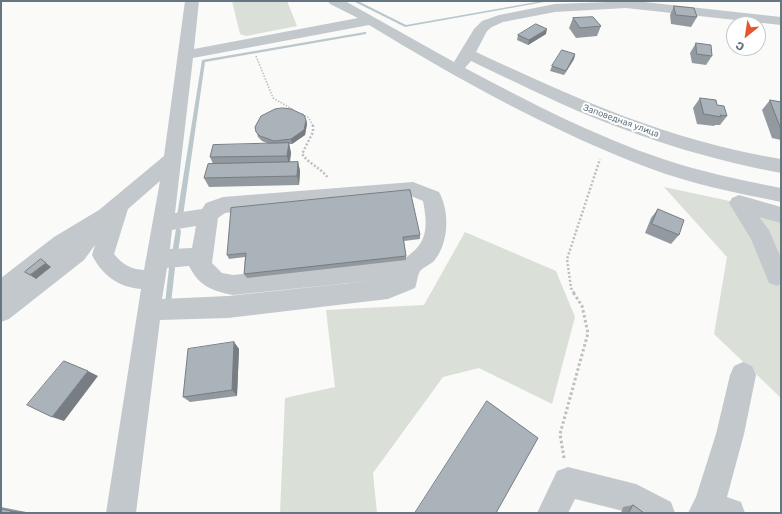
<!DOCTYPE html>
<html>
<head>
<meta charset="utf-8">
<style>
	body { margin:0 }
	#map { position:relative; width:782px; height:514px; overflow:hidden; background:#fafaf8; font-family:Rubik,sans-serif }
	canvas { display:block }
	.frame { position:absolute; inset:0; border:2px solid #657683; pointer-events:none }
	.north { position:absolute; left:726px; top:16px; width:40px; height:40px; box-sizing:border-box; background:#fff; border:1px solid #c1c8cd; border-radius:50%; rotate:210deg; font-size:11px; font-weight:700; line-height:16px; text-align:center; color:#657683 }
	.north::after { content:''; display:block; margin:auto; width:14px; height:18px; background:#e4572e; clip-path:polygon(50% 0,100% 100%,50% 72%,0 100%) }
</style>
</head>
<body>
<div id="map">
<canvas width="782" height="514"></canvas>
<div class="frame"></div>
<div class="north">С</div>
</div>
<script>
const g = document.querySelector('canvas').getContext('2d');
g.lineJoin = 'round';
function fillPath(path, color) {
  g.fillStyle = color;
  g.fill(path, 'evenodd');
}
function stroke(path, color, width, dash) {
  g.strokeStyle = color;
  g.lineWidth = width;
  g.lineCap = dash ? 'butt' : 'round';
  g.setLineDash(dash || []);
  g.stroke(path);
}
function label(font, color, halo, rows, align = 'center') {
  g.font = font + ' Rubik,sans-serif';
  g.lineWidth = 4;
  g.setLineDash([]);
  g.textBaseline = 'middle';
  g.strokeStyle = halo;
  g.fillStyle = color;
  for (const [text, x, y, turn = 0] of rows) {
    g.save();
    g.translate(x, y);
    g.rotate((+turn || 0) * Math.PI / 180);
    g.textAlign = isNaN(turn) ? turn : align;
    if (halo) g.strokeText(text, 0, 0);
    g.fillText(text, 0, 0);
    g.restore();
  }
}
const green = new Path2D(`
	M232 1H287L297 26 246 36 240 34Z
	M664 187 781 212V398L714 334 727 257Z
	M465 232 556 271 575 317 552 404 479 368 443 377 373 473 377 513H280L285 398 335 387 326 310 424 305Z`);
const stream = new Path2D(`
	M353 1H358L406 25 542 1H550L405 27Z
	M365 32H366V34L205 62 183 216 180 218H178L177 216 202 60Z
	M176 229H180L181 231 178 253 177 255H173L172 253Z
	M172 265 174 266 175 268 171 303 170 305 168 306 166 305 165 303 169 268 170 266Z`);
const pathFar2 = new Path2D(`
	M256 56 273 98 294 110
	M302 114 309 118 313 126`);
const pathFar1 = new Path2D(`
	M313 125V132L302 154C309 164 321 168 328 178
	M574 293 571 288 567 259 600 159`);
const path = new Path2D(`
	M564 458 560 434 588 333 582 306 573 292`);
const minor = new Path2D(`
	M185 1H199L194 49 358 18 330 4 328 1H345L454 62 474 29 482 21 499 15 555 4 635 1 781 17V25L626 8 555 12 503 22 492 27 487 31 476 52C579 100 668 140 781 159V173C716 161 653 142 592 117 551 100 511 80 471 61L465 68C529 102 594 136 663 159 702 172 741 180 781 188V202C737 193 691 184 649 168 551 131 458 79 369 25L193 58 175 213 202 209 206 203 223 197 413 182 439 192C450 212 449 243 434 261 430 265 421 268 419 273 417 278 417 283 415 288L388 299 228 318 160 320 136 513H106L141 289C118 287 102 275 92 255L95 245 84 260 9 319 1 322V278L54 237 99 210 164 156ZM160 181 144 270C131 269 123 265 114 254L128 209ZM411 196 423 201C428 227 428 243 405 258L233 275 222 273 212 263 218 218 225 213ZM196 226 192 248 170 249 172 230ZM189 266C199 286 212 291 233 295L388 279 228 296 162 299 167 268Z
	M739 195 781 207V223L759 217 769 230 781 258V284L777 286 769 283 751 239 729 203 732 198Z
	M743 362 752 366 756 375 744 434 727 497 741 502 745 513H688L696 497 716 434 730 375 734 366Z
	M568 467 636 484 671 502 675 513H631L575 499 568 513H537L557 471Z`);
const wall = new Path2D(`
	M674 6 697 17 691 27 671 24 670 15Z
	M573 18 601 26 597 36 576 38 569 28Z
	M546 34 528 45 517 40 518 35Z
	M696 43 712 56 706 65 692 63 690 53Z
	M575 54 574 59 564 75 550 71 552 66Z
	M700 98 717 105 727 116 720 125H715L714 126 697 124 693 108Z
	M770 100 781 102V140L772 138 762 110Z
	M306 120 307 124 305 135 292 144H289L291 153 290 162H298L300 171 299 185 209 187 204 178 213 164 210 157 269 144 262 141 258 137 255 127Z
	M658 209 679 235 671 244 645 233 651 218Z
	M420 235V239L404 241 406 256V260L247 278 244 274 245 257 229 259 227 255Z
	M234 342 239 349 237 396 190 402 183 397Z
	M633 505 644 513H621L623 507Z
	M1 507 26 512 1 513Z`);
const shadedWall = new Path2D(`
	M547 29 546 34 528 45 529 40Z
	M575 54 574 59 564 75 566 71Z
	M306 120 307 124 305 135 292 144 291 139Z
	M289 143 291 153 289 165 287 156Z
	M298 162 300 171 299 185 297 176Z
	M46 263 51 267 36 279 30 275Z
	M234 342 239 349 237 396 232 390Z
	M88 371 98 376 64 421 52 417Z
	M11 511 26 512V513H10Z`);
const building = new Path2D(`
	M674 6 694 8 697 17 676 15Z
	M593 17 601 26 580 28 573 18Z
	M536 24 547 29 529 40 518 35Z
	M696 43 711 45 712 56 697 54Z
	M562 50 575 54 566 71 552 66Z
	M700 98 716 100 717 105 724 106 727 116 720 115 721 117 704 114Z
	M770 100 781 102V129Z
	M283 108 291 109 304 115 306 120 304 130 291 139 274 141 260 136 256 132 255 127 261 116 275 109Z
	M289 143 287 156 210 157 213 145Z
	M298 162 297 176 204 178 208 164Z
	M410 190 420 235 403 237 406 256 244 274 246 253 227 255 231 208Z
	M658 209 684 220 679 235 652 224Z
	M41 259 46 263 30 275 25 272Z
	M234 342 232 390 183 397 188 349Z
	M64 361 88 371 52 417 27 405Z
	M487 401 538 438 496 513H415Z
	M633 505 644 513H629Z
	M1 509 11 511 10 513H1Z`);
const farStreetnames = [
	["Заповедная улица",621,121,20]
];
fillPath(green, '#dadfd7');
fillPath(stream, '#bbc7cb');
stroke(pathFar2, '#bbbfc2', 1.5, [1.5, 1.5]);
stroke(pathFar1, '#bbbfc2', 2.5, [2, 2]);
stroke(path, '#bbbfc2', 3, [2.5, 2.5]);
fillPath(minor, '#c3c8cc');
fillPath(wall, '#929a9f');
fillPath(shadedWall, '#777d82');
fillPath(building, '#aab3b9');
stroke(building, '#777d82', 1);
label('9px', '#657683', '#fff', farStreetnames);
</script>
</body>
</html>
